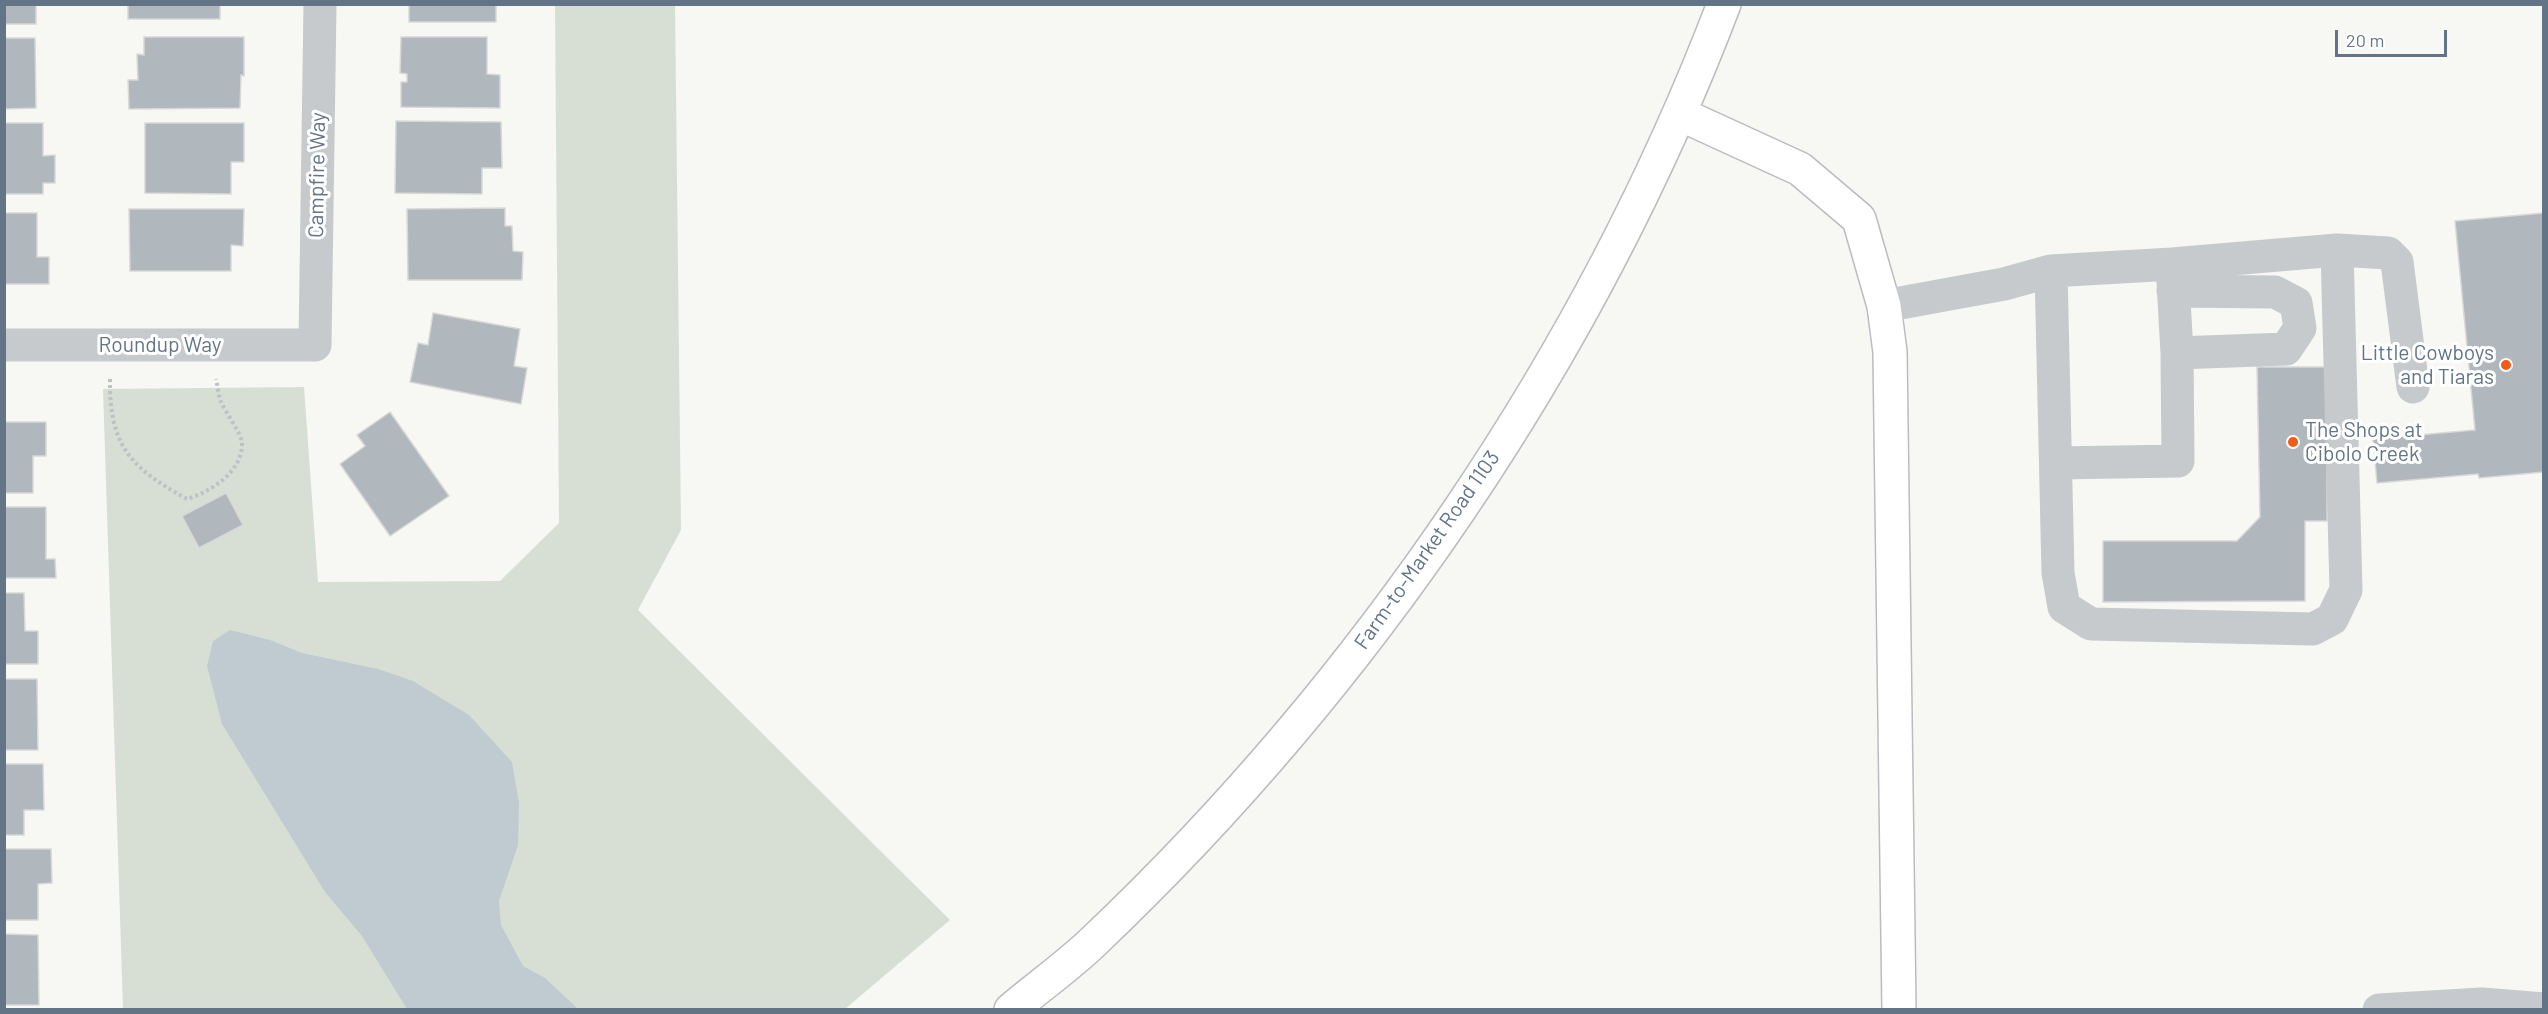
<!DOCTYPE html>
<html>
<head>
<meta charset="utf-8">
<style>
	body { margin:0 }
	#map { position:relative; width:2548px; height:1014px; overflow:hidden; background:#f7f7f3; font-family:Barlow,sans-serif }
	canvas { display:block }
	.frame { position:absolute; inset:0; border:6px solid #637487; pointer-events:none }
	.scale { position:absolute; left:2335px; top:30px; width:112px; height:27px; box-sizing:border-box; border:3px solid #637487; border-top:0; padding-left:8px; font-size:18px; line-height:21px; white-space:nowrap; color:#637487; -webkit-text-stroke:4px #fff; paint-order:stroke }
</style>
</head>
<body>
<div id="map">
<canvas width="2548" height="1014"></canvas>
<div class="frame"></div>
<div class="scale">20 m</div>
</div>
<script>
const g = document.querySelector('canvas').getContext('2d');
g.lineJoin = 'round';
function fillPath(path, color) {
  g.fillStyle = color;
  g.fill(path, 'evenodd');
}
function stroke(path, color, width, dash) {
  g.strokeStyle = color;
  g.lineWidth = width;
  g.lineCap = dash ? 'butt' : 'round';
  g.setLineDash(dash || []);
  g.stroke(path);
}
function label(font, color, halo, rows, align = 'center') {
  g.font = font + ' Barlow,sans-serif';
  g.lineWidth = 6;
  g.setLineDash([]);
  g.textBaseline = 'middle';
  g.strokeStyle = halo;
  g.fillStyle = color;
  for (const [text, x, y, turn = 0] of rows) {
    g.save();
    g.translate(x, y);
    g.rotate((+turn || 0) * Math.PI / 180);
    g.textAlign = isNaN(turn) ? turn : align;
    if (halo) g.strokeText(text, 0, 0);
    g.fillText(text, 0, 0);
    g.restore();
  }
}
const green = new Path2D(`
	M555 5H675L681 530 638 610 950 920 845 1009H123L103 389 304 387 318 582 500 581 559 523Z`);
const water = new Path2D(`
	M230 630 270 640 302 653 378 669 413 681 469 715 512 762 519 803 518 845 499 901 501 925 523 966 545 978 578 1009H407L362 936 325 892 222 724 207 666 213 641Z`);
const building = new Path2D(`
	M4 4H36V24H4Z
	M128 4H220V19H128Z
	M409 4H496V22H409Z
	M144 37H244V76L241 75 240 108 129 109 128 80H138L137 54 144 55Z
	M401 37H487V74L500 75V108L401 107V82H407V74L400 73Z
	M4 38H35L36 108 4 109Z
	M396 121 501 122 502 168H482V194L395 193Z
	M4 123H43V156L55 155V183H43V194H4Z
	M145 123H244V162H231V194L145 193Z
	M505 208V226H512L513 251 523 252 522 280H408L407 209Z
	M129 209H244L243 246 231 245V271H130Z
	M4 213H37V257H49V284H4Z
	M2544 213V472L2479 478 2478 474 2377 483 2373 439 2475 430 2455 221Z
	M433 313 520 329 514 366 527 368 521 404 410 382 418 343 428 345Z
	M2257 367H2327V521H2305V601L2103 602V541H2237L2260 517Z
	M390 412 449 496 390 536 340 464 365 446 357 435Z
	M4 422H46V456H33V493H4Z
	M226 493 243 525 199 548 182 516Z
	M4 507H46V559H55L56 578H4Z
	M4 593H24L25 631H38V664H4Z
	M4 679H37L38 750H4Z
	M4 764H43L44 810H24V835H4Z
	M4 849H51L52 883 38 884V920H4Z
	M4 934 38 935 39 1005H4Z`);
const path = new Path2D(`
	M110 379C109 446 131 468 187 499 210 492 243 472 242 443 241 433 226 413 221 402 218 395 218 387 216 379`);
const minor = new Path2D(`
	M2051 271 2058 573 2064 607 2091 624 2313 629 2332 619 2346 590 2337 250
	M2173 291 2275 292 2296 303 2300 328 2286 349 2177 353
	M1884 306 2004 284 2051 271 2172 264 2337 250 2388 253 2397 262 2413 387
	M4 345H315L320 4
	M2056 463 2178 461 2177 353 2172 264
	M2379 1010 2482 1004 2544 1009`);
const major = new Path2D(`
	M1680 114 1800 169 1859 219 1884 306 1890 352 1899 1010
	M1011 1010C1038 987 1068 966 1093 942 1366 683 1590 356 1724 4`);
const markers = [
	[2506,365,6,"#f45a16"],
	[2293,442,6,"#f45a16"]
];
const streetNames = [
	["Campfire Way",317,175,-89],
	["Roundup Way",160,345],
	["Farm-to-Market Road 1103",1427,550,-55]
];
const poiNames = [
	["Little Cowboys",2494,353],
	["and Tiaras",2494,377],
	["The Shops at",2305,430,"left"],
	["Cibolo Creek",2305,454,"left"]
];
fillPath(green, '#d7dfd4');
fillPath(water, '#c0cbd1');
fillPath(building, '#b0b7bd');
stroke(building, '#d8d8d6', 1.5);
stroke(major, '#b9bdc1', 36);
stroke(path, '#bfc1c4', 4, [3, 3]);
stroke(minor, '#c6cacd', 33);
stroke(major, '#fff', 33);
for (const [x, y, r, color] of markers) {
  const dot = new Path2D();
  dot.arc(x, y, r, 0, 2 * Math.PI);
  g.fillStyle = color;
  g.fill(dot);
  stroke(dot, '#fff', 2);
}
label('21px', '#637487', '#fff', streetNames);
label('21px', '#637487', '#fff', poiNames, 'right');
</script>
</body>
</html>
